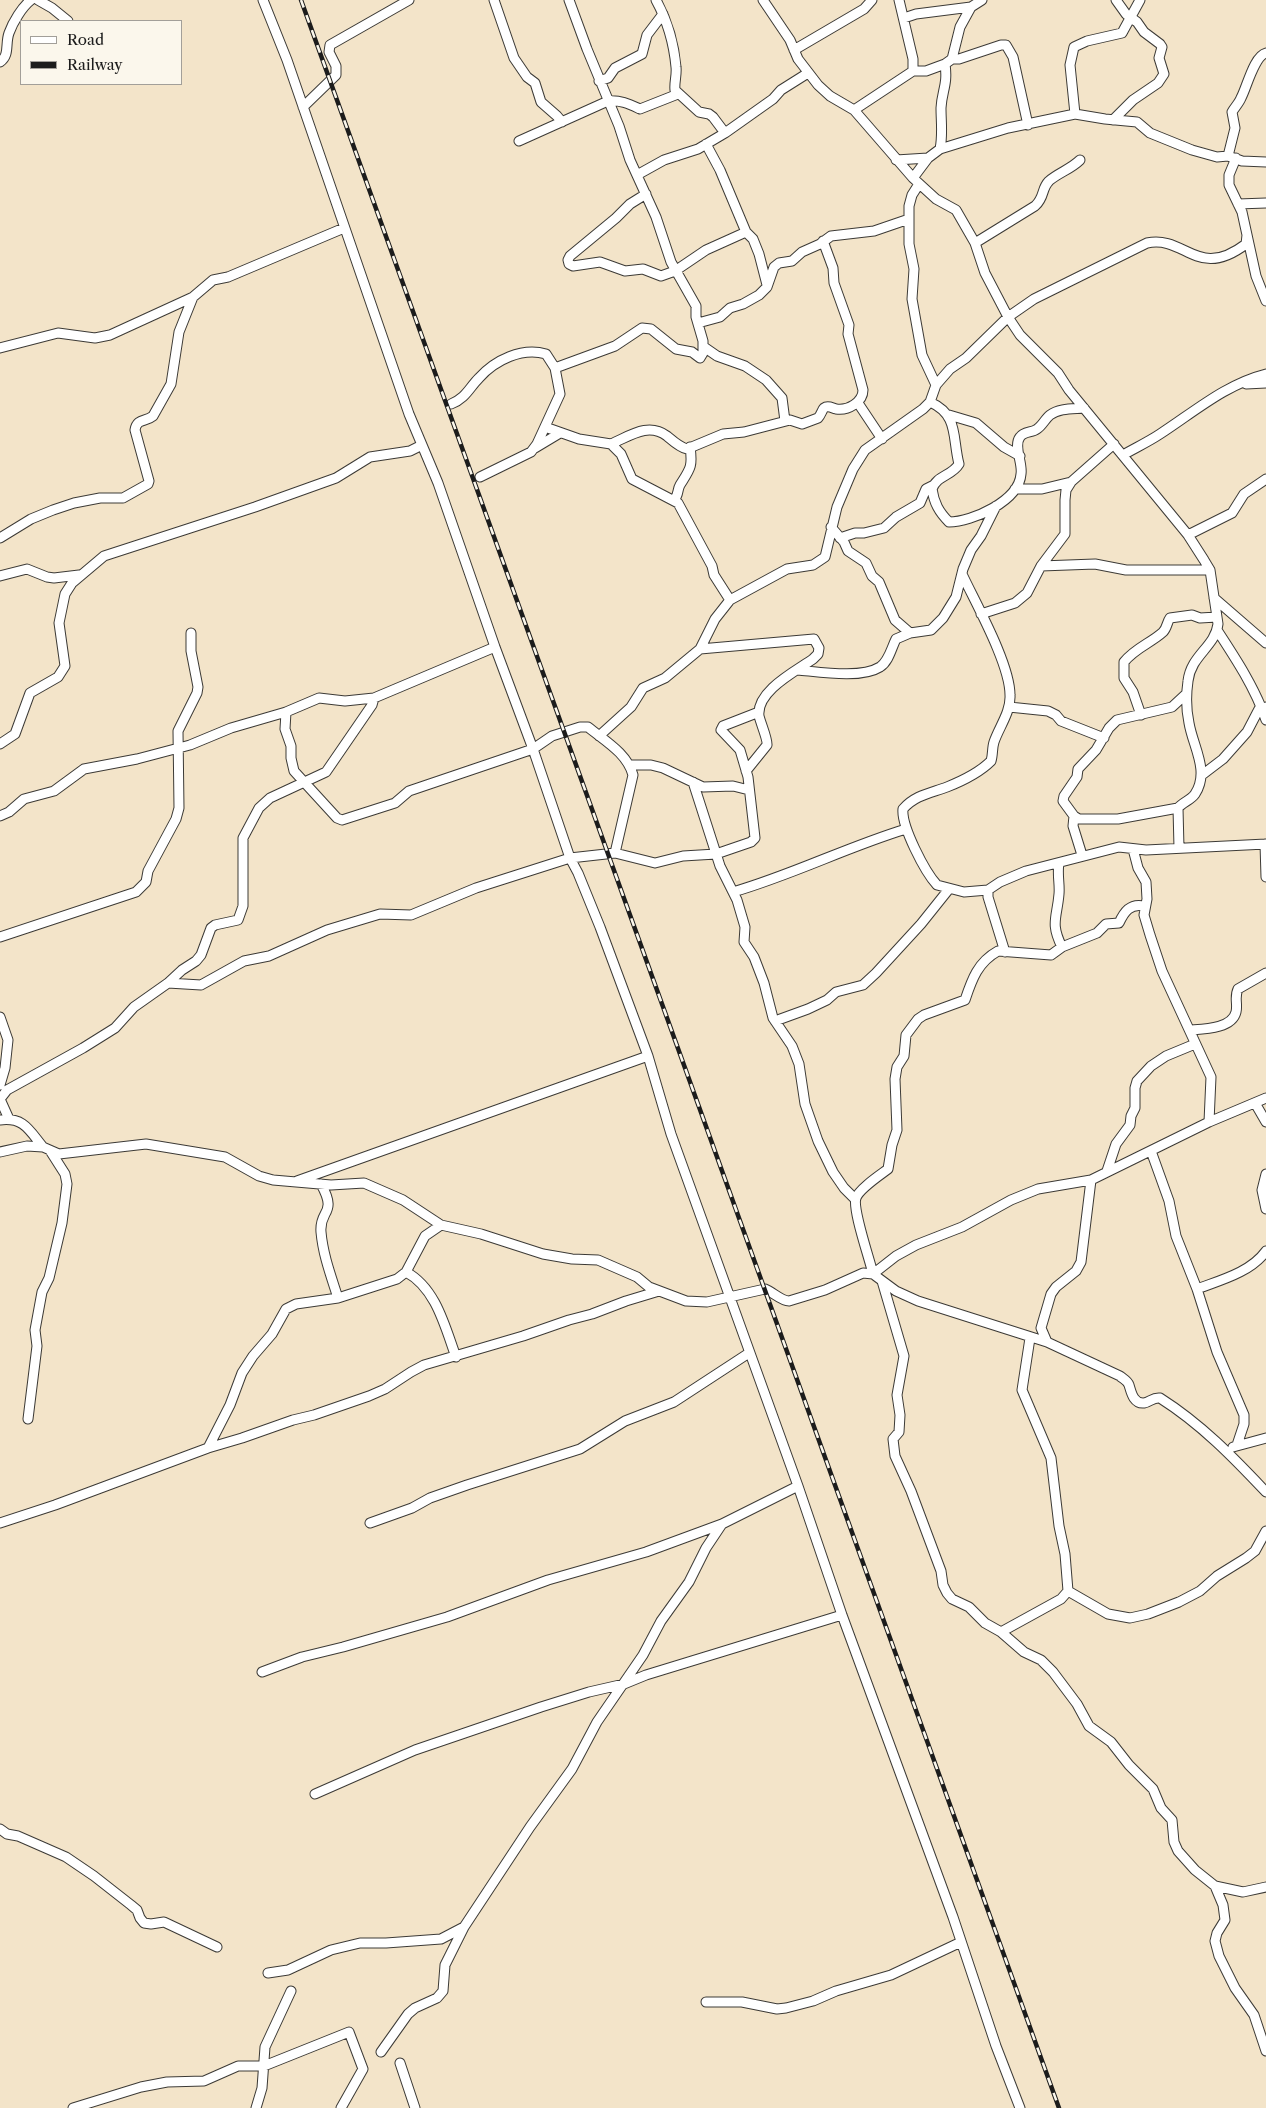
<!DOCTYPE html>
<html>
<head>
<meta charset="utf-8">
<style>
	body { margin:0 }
	#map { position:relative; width:1266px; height:2108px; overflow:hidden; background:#f3e4c9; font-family:"Libre Caslon Text",serif }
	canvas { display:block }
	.legend { position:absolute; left:20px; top:20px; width:162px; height:65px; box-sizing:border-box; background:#fbf7ec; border:1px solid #a29f99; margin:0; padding:6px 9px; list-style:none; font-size:15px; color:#1c1c1c }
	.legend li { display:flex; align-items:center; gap:10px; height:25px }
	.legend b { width:25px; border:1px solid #a29f99 }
</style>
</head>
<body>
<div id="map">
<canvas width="1266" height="2108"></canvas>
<ul class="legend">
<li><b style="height:6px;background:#fff"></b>Road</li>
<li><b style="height:6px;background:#1c1c1c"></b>Railway</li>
</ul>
</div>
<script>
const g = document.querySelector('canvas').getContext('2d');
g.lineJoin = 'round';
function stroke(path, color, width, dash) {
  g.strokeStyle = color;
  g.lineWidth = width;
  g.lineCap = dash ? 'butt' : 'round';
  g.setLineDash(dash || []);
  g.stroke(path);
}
const minor = new Path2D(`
	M38 0 52 8 68 21
	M263 0 287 60 409 414 438 483 495 647 533 749 570 858 578 873 600 927 648 1056 671 1134 798 1486 842 1615 953 1917 996 2046 1020 2108
	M494 0 514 58 527 77 535 83 541 102 557 116 562 122
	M656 0C667 20 674 45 676 67 677 75 674 83 675 90L699 112 709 114 713 117 725 133
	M763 0 790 40 798 59 818 85 830 96 854 110 913 178 936 199 956 210 975 243 985 273 1008 317 1020 335 1058 373 1069 390 1188 535 1204 560 1210 570 1218 624C1215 647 1191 655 1188 681 1186 695 1186 709 1189 723 1193 747 1210 771 1195 794 1191 800 1183 802 1178 808L1179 848
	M899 0 913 59V71
	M904 18 916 14 971 7 982 0
	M794 50 864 9 872 0
	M952 59 960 27 971 7
	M0 62C10 55 5 44 9 33 13 22 22 7 31 0
	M599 81 608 78 615 68 642 54 647 35 663 14
	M303 107 336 75V66L329 52 330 45 409 0
	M854 110 913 71H926L945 64 952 59H959L1001 45H1006L1013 57 1028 125
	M1075 114 1070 65 1074 47 1087 41 1122 33 1140 0
	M1113 120 1133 100 1158 83 1164 74 1159 58 1162 47 1160 44 1144 32 1137 22 1126 14 1116 0
	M519 141 608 101C621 100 629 104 640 109L678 94
	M706 144 720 170 746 232 753 239 759 254 767 285
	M940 149C943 135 941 122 941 108 942 90 948 85 945 64
	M1228 156 1235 128 1232 112C1235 107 1239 103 1241 98 1247 87 1254 56 1266 53
	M1236 158 1229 175V185L1242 212 1256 276 1266 301
	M896 160 928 158
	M637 175 664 160 698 149 725 133 773 99 781 90 808 73
	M913 178 928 158 940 149 1008 128 1075 114 1105 119 1137 122 1150 133 1192 150 1217 157 1228 156 1242 161 1266 162
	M919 184 912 195 909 206V244L914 269 912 299 922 355 936 385
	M646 194 630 204 616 218 570 256 568 260 569 264 573 266 600 262 625 271 643 269 661 276 675 271 706 250 746 232
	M1238 204 1266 203
	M975 243 1035 206C1045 197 1041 189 1049 181 1058 173 1071 169 1080 160
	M698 323 720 317 730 308 743 304 759 295 767 287 774 267 779 263 792 261 802 252 820 244 831 236 874 231 909 219
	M704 347 717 356 745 366 766 380 782 398 785 421
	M0 348 58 333 95 338 110 335 193 297 213 280 228 277 344 228
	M555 368 615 346 642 328 651 329 676 349 692 352 700 358 703 353V341L696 317V306L671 262 656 217 630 160 619 126 587 49 569 0
	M1246 384 1266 383
	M930 402C959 415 952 437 959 464 952 476 937 475 932 489 934 503 939 512 949 522 972 522 1019 501 1021 474 1023 463 1013 446 1020 437 1024 431 1032 433 1037 429 1042 426 1045 419 1050 415 1059 408 1073 409 1084 408
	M858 403 882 439
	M451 404C466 398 469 388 479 378 495 360 522 347 546 354L555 368 560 394 537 444 531 452 480 477
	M949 415 976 423 1004 447 1020 456
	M545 427 579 439 611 444 621 454 632 479 678 503 712 566 714 575 730 600
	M611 444C630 436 648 422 667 436 673 441 679 447 687 449L723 434 744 432 790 420 802 424 818 418C821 415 822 410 824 408 828 405 832 408 836 409 848 411 863 402 863 390L848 334 849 325 834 283 833 268 823 241
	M535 448 560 433
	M1123 455C1135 448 1148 442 1160 434 1194 412 1226 384 1266 374
	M1015 489H1042L1071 482
	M674 500C679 495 677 490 680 485 690 469 693 467 690 447
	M831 527 844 542 848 551 866 563 872 576 879 582 895 620 910 633
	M1188 535 1232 513 1244 494 1266 479
	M0 538 31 519 53 510 74 503 100 498H123L148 484 149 481 135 430C137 418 146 422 153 416L171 384 179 332 193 297
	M840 538 855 533H864L884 528 896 517 920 503 926 489 934 485
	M1041 566 1095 564 1126 570H1210
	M962 574C976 604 1010 664 1010 695 1011 712 999 727 994 742 992 748 993 755 991 761 980 772 962 781 947 787 931 793 915 795 903 809 901 826 925 872 937 885L964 892 988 890 1000 882 1026 871 1119 847 1146 850 1266 844
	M0 576 27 569 47 577 54 578 79 575
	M1214 598 1266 643
	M981 614 1015 603 1027 593 1041 566 1065 534V500L1066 490 1071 482 1114 444
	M1217 630C1236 659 1255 688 1266 720
	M700 649 814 639 819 648 818 654 813 659C796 671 756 691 759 716 761 724 768 740 767 745L746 771
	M798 670C820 672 861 679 880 667 889 661 891 649 896 639L910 633 931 630 943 618 956 597 963 569 971 550 981 536 996 506
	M1009 707 1048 711 1056 715 1061 721 1104 738
	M286 712 285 729 291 746V758L294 771 337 818 342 820 395 803 409 791 533 749 552 736 580 727H588C605 741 627 753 633 775L615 853
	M1141 715 1133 692 1124 678V662C1135 648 1151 643 1163 632 1167 628 1167 622 1170 618L1192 615 1200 618 1217 617
	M599 736 631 707 643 688 665 678 700 649 715 619 730 600 787 569 813 565 825 557 837 507 853 469 865 450 923 409 930 402 936 385 950 369 966 358 1008 317 1034 299 1147 243C1186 235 1197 281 1246 244L1247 235
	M0 744 15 734 30 693 58 677 65 666 59 623 65 594 72 583 104 556 255 507 336 478 370 457 410 451 422 445
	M630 765H651L663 768 703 787 733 786 749 790
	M1202 775 1223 759 1247 732 1259 709 1266 707
	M693 782 720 866 737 900 745 927 744 942 754 957 764 983 773 1018 792 1046 799 1064 805 1104 818 1141 833 1172 844 1188 855 1199
	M1178 808 1118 819H1079L1074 816 1063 801 1064 796 1077 777 1078 769 1096 750 1109 728 1117 720 1172 707 1186 694
	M0 816 9 812 24 799 54 791 84 769 137 759 190 745 231 728 286 712 319 698 345 701 374 698 495 647
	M1074 816 1073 826 1082 855
	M1265 844 1266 877
	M1133 849 1138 868 1146 882 1147 899 1144 915 1150 935 1162 971 1211 1077 1209 1122
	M1059 863C1057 875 1060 884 1059 894 1057 918 1050 923 1062 947
	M988 890V897L1005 952
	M733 892C792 875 847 847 906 829
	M0 937 136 892 146 882 148 871 176 819 179 808 178 731 197 693 198 687 191 651V633
	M168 983 201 985 244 961 269 956 327 930 380 914 411 915 476 888 570 858 615 853 655 863 683 856 716 854 751 842 755 838 748 777 740 750 721 730 723 726 759 712
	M0 1017 8 1040 5 1068 0 1085
	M775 1021 808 1009 827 1000 836 992 863 985 876 973 921 924 949 889
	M1190 1030C1203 1029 1232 1029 1236 1012 1238 1004 1234 997 1238 989L1266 973
	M1255 1103 1266 1122
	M9 1119 0 1099 7 1090 83 1048 115 1028 134 1007 168 983 182 970 196 961 201 955 211 928 215 925 238 920 243 906V838L259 808 270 798 326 772 372 705 374 698
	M0 1120C24 1117 29 1130 43 1147
	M1151 1151 1169 1201 1176 1236 1197 1289 1217 1352 1244 1415V1424L1237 1445
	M0 1152 27 1146 43 1147 59 1154 146 1144 225 1157 259 1176 273 1180 331 1185 364 1183 403 1200 441 1225 481 1234 543 1254 572 1259 598 1260 637 1277 649 1287 686 1301 707 1302 765 1289C773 1292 781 1301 789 1301L825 1290 863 1273 873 1274 896 1291 918 1301 1047 1342 1120 1376C1123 1379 1127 1380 1129 1385 1131 1391 1133 1404 1144 1403 1150 1402 1153 1397 1160 1398 1201 1424 1233 1457 1266 1492
	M1107 1171 1116 1144 1130 1125 1131 1116 1135 1108V1088L1137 1081 1151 1066 1166 1056 1195 1044
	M1266 1174 1262 1190 1266 1209
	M1091 1180 1038 1189 1011 1200 962 1227 916 1245 896 1256 873 1274C870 1260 852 1209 856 1198 859 1189 880 1175 888 1169L892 1145 897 1130 895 1079 897 1067 904 1056 906 1035 918 1019 924 1015 965 1000C972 979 978 962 998 951L1051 955 1062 947 1097 933 1106 924 1119 923C1124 912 1130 903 1144 906
	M297 1181 648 1056
	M321 1184C338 1215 319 1209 321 1232 323 1255 331 1276 338 1298
	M406 1272C436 1288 445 1327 456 1357
	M882 1281 904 1356 897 1395 900 1415 899 1432 893 1439 895 1456 911 1491 941 1571 943 1585 947 1593 952 1599 969 1607 985 1623 1001 1632 1024 1652 1041 1660 1053 1672 1077 1704 1089 1726 1111 1742 1129 1765 1153 1789 1161 1808 1172 1820 1174 1842 1178 1851 1195 1870 1215 1886 1223 1905 1225 1920 1217 1933 1215 1941 1219 1956 1235 1988 1254 2015 1266 2051
	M1197 1289C1221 1280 1251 1272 1266 1251
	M1047 1342 1041 1328 1051 1294 1056 1287 1076 1271 1081 1262 1091 1180 1209 1122 1266 1098
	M28 1419 37 1346 35 1330 42 1292 49 1278 62 1223 67 1184 65 1174 51 1152
	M1233 1447 1266 1438
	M208 1448 242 1438 293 1420 314 1415 369 1396 385 1389 411 1372 424 1365 523 1336 569 1320 592 1314 626 1301 659 1291
	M0 1523 55 1505 208 1448 230 1405 242 1373 253 1356 272 1334 286 1309 296 1304 338 1298 397 1279 406 1272 425 1236 441 1225
	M370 1523 412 1508 430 1498 467 1485 580 1449 625 1421 674 1402 749 1353
	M1068 1591 1108 1614 1130 1618 1148 1614 1179 1602 1200 1591 1217 1576 1246 1558 1255 1551 1266 1531
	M1001 1632 1061 1599 1068 1591 1065 1554 1059 1526 1051 1458 1022 1390 1030 1338
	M262 1672 302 1657 343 1647 447 1617 548 1580 646 1552 722 1524
	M315 1794 415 1750 541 1707 589 1692 624 1684 646 1675 842 1615
	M0 1829 7 1834 18 1836 66 1857 94 1876 131 1905 137 1910 140 1918 144 1923 151 1924 164 1922 217 1947
	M1215 1886 1243 1892 1266 1887
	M268 1973 288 1970 331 1950 360 1943H386L441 1939 464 1927
	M706 2002H742L777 2009 786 2008 813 2001 836 1991 891 1975 961 1942
	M381 2052 408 2014 415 2008 437 1998 443 1991 445 1965 464 1927 530 1827 572 1769 597 1722 643 1655 661 1621 689 1582 706 1548 722 1524 798 1486
	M400 2063 415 2108
	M73 2108 141 2087 167 2082 204 2081 238 2066H264L349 2032 363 2069 341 2108
	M256 2108 262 2088 265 2047 291 1991`);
const rail = new Path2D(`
	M301 0 1059 2108`);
stroke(minor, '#3c3a36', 11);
stroke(minor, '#fff', 9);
stroke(rail, '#1c1c1c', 4.5);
stroke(rail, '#fbf7ec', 2.5, [8]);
</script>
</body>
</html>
